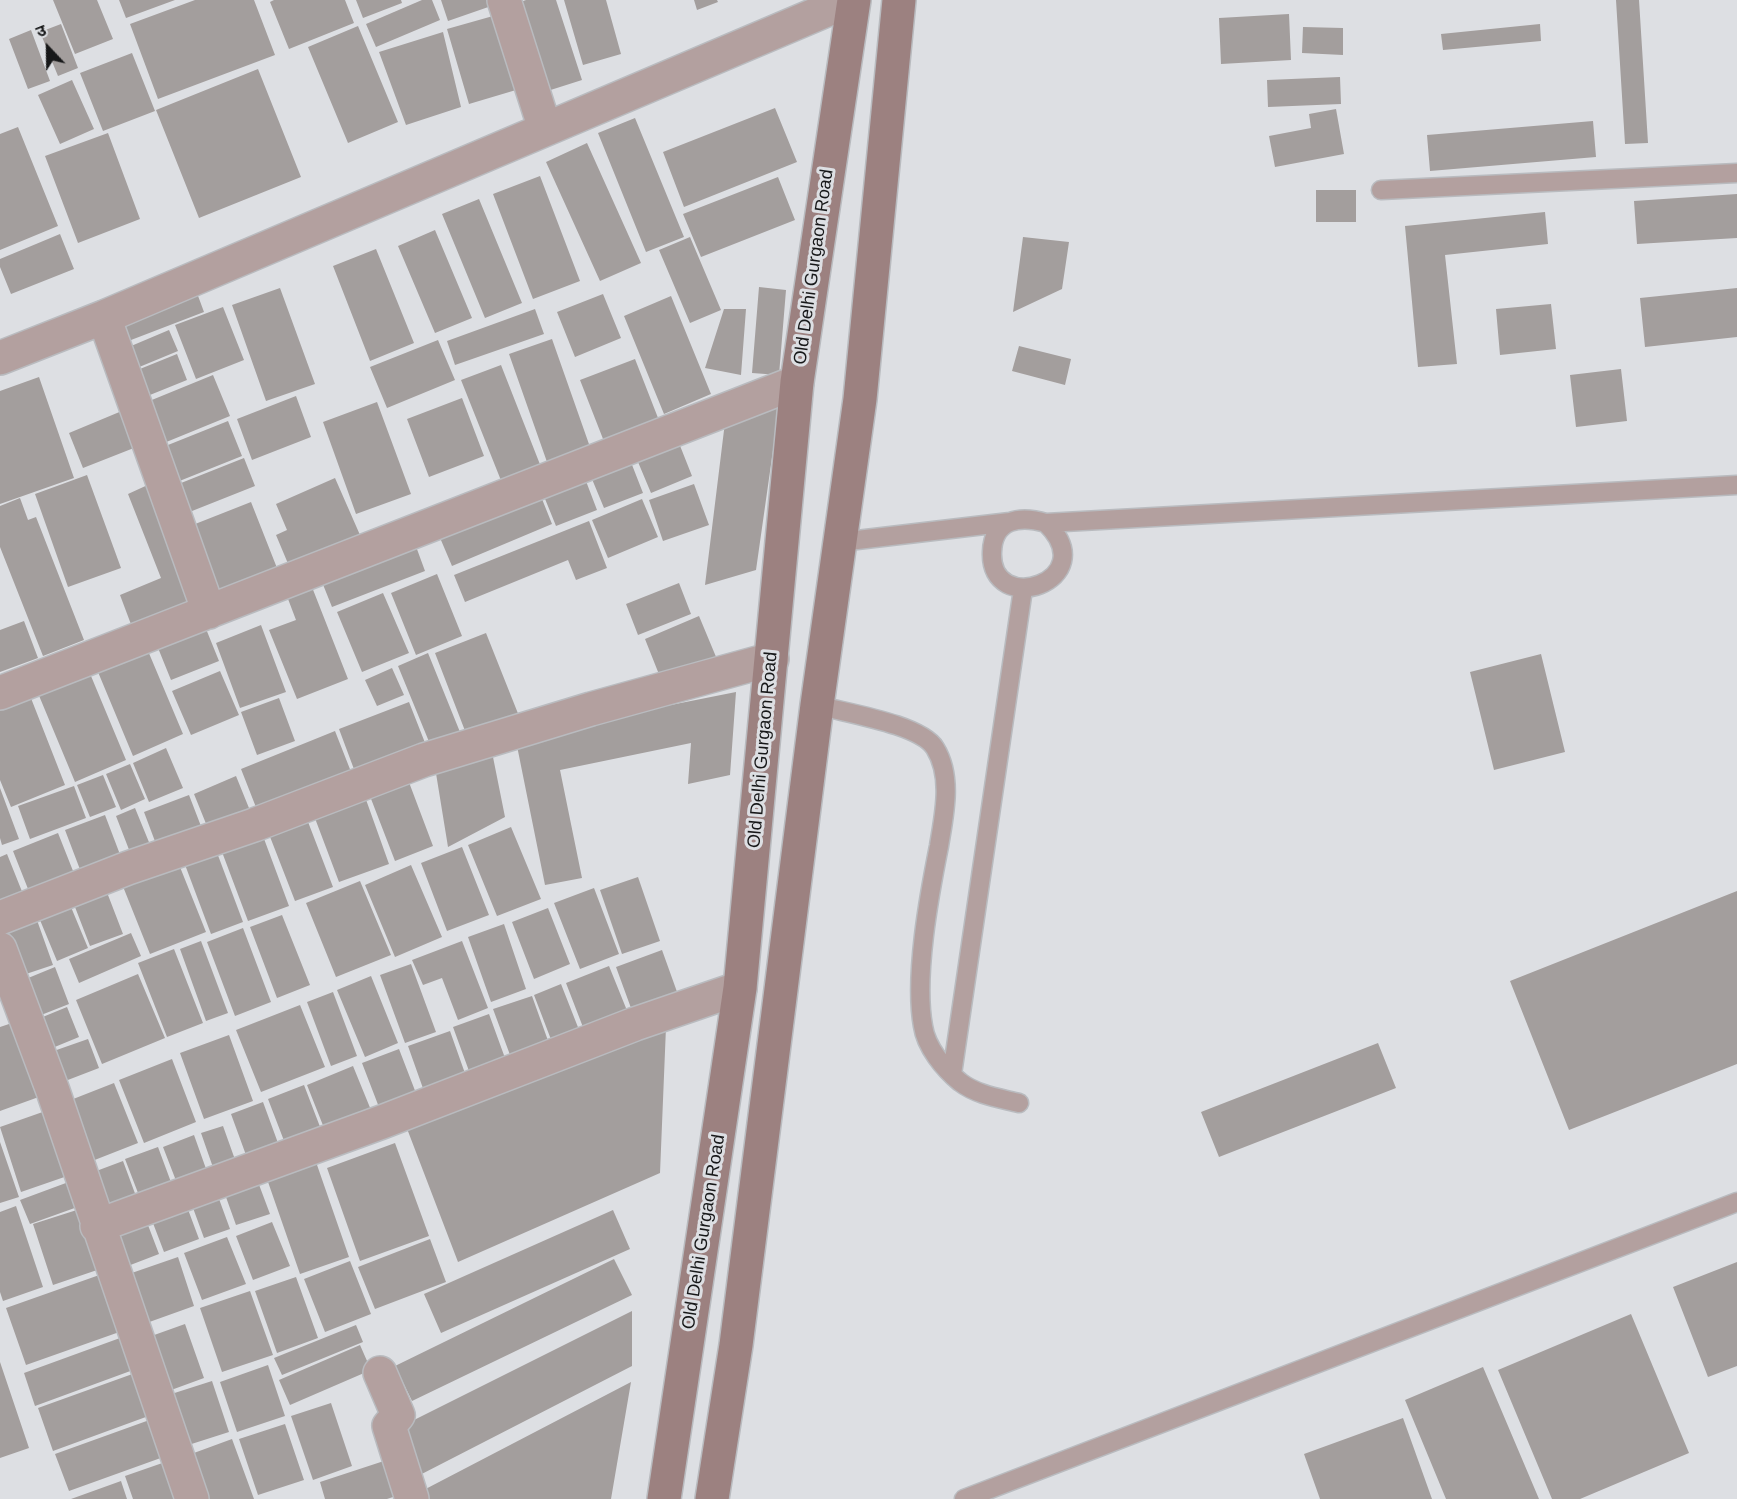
<!DOCTYPE html>
<html>
<head>
<meta charset="utf-8">
<style>
	body { margin:0 }
	#map { position:relative; width:1737px; height:1499px; overflow:hidden; background:#dddfe3; font-family:Helvetica,"Noto Sans Devanagari",sans-serif }
	canvas { display:block }
	.north { position:absolute; left:18px; top:18px; width:60px; height:60px; -webkit-text-stroke:4px #dddfe3; paint-order:stroke; rotate:338deg; font-size:16px; font-weight:700; line-height:24px; text-align:center; color:#171819 }
	.north::after { content:''; display:block; margin:auto; width:21px; height:27px; background:#171819; clip-path:polygon(50% 0,100% 100%,50% 72%,0 100%) }
</style>
</head>
<body>
<div id="map">
<canvas width="1737" height="1499"></canvas>
<div class="north">उ</div>
</div>
<script>
const g = document.querySelector('canvas').getContext('2d');
g.lineJoin = 'round';
function fillPath(path, color) {
  g.fillStyle = color;
  g.fill(path, 'evenodd');
}
function stroke(path, color, width, dash) {
  g.strokeStyle = color;
  g.lineWidth = width;
  g.lineCap = dash ? 'butt' : 'round';
  g.setLineDash(dash || []);
  g.stroke(path);
}
function label(font, color, halo, rows, align = 'center') {
  g.font = font + ' Helvetica,sans-serif';
  g.lineWidth = 6;
  g.setLineDash([]);
  g.textBaseline = 'middle';
  g.strokeStyle = halo;
  g.fillStyle = color;
  for (const [text, x, y, turn = 0] of rows) {
    g.save();
    g.translate(x, y);
    g.rotate((+turn || 0) * Math.PI / 180);
    g.textAlign = isNaN(turn) ? turn : align;
    if (halo) g.strokeText(text, 0, 0);
    g.fillText(text, 0, 0);
    g.restore();
  }
}
const building = new Path2D(`
	M53 0H97L113 39 75 54Z
	M119 0H175L126 18Z
	M195 0H254L275 55 158 99 130 24Z
	M274 0H345L354 23 289 49 270 2Z
	M356 0H401L402 3 363 18Z
	M422 0H432L440 20 376 47 366 24Z
	M441 0H495L497 4 448 21Z
	M526 0H556L582 80 538 94 509 6Z
	M564 0H606L621 54 583 65Z
	M694 0H717L718 2 697 10Z
	M1616 0H1639L1648 143 1625 144Z
	M1289 14 1291 60 1221 64 1219 18Z
	M493 16 516 90 469 104 447 29Z
	M61 24 78 68 58 76 40 32Z
	M1540 24 1541 41 1443 50 1441 34Z
	M358 26 398 122 348 143 308 47Z
	M1303 27 1343 28V55L1302 53Z
	M31 30 50 81 28 89 9 39Z
	M443 32 461 107 406 125 379 52Z
	M132 53 155 111 103 131 80 73Z
	M258 69 301 177 199 218 156 110Z
	M1340 77 1341 104 1268 107 1267 80Z
	M72 80 94 129 60 144 38 95Z
	M775 108 797 162 684 207 663 152Z
	M1336 109 1344 154 1275 167 1269 136 1311 128 1309 114Z
	M635 118 684 237 646 252 598 133Z
	M1593 121 1596 157 1430 171 1427 135Z
	M18 127 58 226 0 250V134Z
	M108 133 140 219 78 243 45 156Z
	M587 143 641 263 600 281 546 162Z
	M540 176 580 281 533 299 493 194Z
	M778 177 795 220 701 257 683 214Z
	M1316 190H1356V222H1316Z
	M1737 194V238L1637 244 1634 201Z
	M479 199 522 303 485 318 442 214Z
	M1545 212 1548 244 1445 255 1457 364 1418 367 1405 226Z
	M435 230 472 318 435 333 398 246Z
	M60 234 74 269 11 294 0 267V259Z
	M690 237 721 310 690 323 659 250Z
	M1023 237 1069 242 1062 289 1013 312Z
	M376 249 414 343 370 361 333 266Z
	M194 285 204 312 118 345 107 318Z
	M759 287 786 290 779 375 752 373Z
	M280 288 315 384 266 401 232 305Z
	M1737 288V337L1645 347 1640 298Z
	M603 294 621 338 575 357 557 312Z
	M671 296 711 394 664 414 624 316Z
	M1551 304 1556 349 1500 355 1496 309Z
	M223 307 244 360 196 379 175 325Z
	M535 309 544 334 455 365 447 341Z
	M724 309H746L741 375 705 368Z
	M169 330 178 351 132 370 124 349Z
	M552 339 590 447 547 462 509 354Z
	M438 340 455 380 387 408 370 367Z
	M1019 346 1071 359 1065 385 1012 371Z
	M177 354 187 380 140 399 130 373Z
	M635 359 660 423 605 444 580 380Z
	M501 365 541 467 502 483 461 380Z
	M1621 369 1627 421 1576 427 1570 375Z
	M213 375 230 416 159 445 142 404Z
	M39 377 74 478 0 504V391Z
	M781 394 756 570 705 585 726 414Z
	M296 396 311 437 252 460 237 419Z
	M462 398 484 456 429 477 407 419Z
	M377 402 411 494 356 514 323 422Z
	M129 408 144 444 83 468 69 433Z
	M228 421 242 456 177 482 163 447Z
	M675 433 692 476 651 493 633 450Z
	M627 452 643 493 604 508 587 467Z
	M244 458 255 486 187 513 176 485Z
	M581 468 597 510 556 526 539 484Z
	M87 475 121 568 68 587 35 494Z
	M335 478 360 535 289 566 276 535 287 530 276 504Z
	M152 483 194 602 132 627 120 595 161 578 128 494Z
	M536 484 552 524 452 566 435 526Z
	M694 484 709 525 663 541 649 500Z
	M20 498 28 520 36 517 84 640 43 656 0 547V506Z
	M642 499 658 537 608 558 592 520Z
	M251 502 277 568 211 594 185 528Z
	M589 521 607 568 576 580 568 560 465 602 454 575Z
	M414 541 425 571 332 607 320 577Z
	M437 574 462 636 416 655 391 593Z
	M310 582 348 679 297 699 269 630 296 620 285 591Z
	M679 583 691 614 638 635 626 604Z
	M383 593 409 653 362 672 337 612Z
	M699 616 719 664 664 687 645 639Z
	M202 619 219 661 171 680 154 638Z
	M24 621 38 658 0 672V630Z
	M261 625 286 692 240 708 216 643Z
	M486 633 519 716 467 736 435 653Z
	M143 639 183 734 133 756 93 660Z
	M428 653 462 737 432 749 398 666Z
	M1541 654 1565 752 1494 770 1470 672Z
	M86 664 126 760 75 782 35 686Z
	M392 668 404 695 377 706 365 680Z
	M220 671 239 715 191 735 172 691Z
	M27 688 65 785 11 807 0 780V699Z
	M736 692 730 775 688 784 691 743 560 770 582 878 545 885 515 736Z
	M279 698 295 741 257 755 241 712Z
	M409 702 429 753 358 780 339 729Z
	M335 731 355 782 261 820 241 769Z
	M490 742 505 817 448 847 434 761Z
	M166 748 183 788 149 802 133 763Z
	M130 764 145 799 121 810 106 774Z
	M103 775 116 807 90 817 77 785Z
	M236 776 253 818 211 836 194 794Z
	M407 777 433 846 395 861 368 791Z
	M74 786 86 818 30 839 18 806Z
	M0 788 19 839 2 845 0 838Z
	M364 794 389 864 339 882 313 813Z
	M189 795 204 834 159 852 144 812Z
	M135 808 153 852 133 860 116 816Z
	M305 814 333 887 295 901 267 829Z
	M105 815 124 865 84 880 65 830Z
	M511 827 541 899 497 916 468 845Z
	M260 828 289 906 248 921 219 844Z
	M58 833 77 881 32 899 13 851Z
	M213 842 243 922 211 934 181 854Z
	M462 847 489 915 447 931 421 863Z
	M7 854 27 904 0 914V857Z
	M176 857 206 932 150 954 120 879Z
	M411 865 442 937 395 957 365 885Z
	M638 877 660 941 622 954 600 890Z
	M360 881 391 955 336 977 306 903Z
	M103 882 123 934 90 946 70 894Z
	M594 888 619 954 580 969 554 903Z
	M1737 891V1064L1569 1130 1510 981Z
	M66 895 88 948 57 961 35 908Z
	M548 908 570 964 534 979 512 922Z
	M33 909 53 965 14 978 0 921Z
	M282 915 310 985 277 998 250 927Z
	M504 924 526 989 491 1002 468 937Z
	M243 928 271 1002 235 1016 207 942Z
	M131 933 141 956 79 983 69 959Z
	M201 941 228 1013 206 1021 180 949Z
	M462 941 488 1008 458 1020 442 978 423 985 412 960Z
	M174 949 203 1023 167 1037 138 963Z
	M662 950 681 1003 635 1019 616 967Z
	M411 964 436 1032 405 1043 380 975Z
	M609 966 630 1018 586 1035 566 983Z
	M55 967 69 1004 31 1019 16 983Z
	M138 974 165 1038 102 1064 76 1000Z
	M371 976 398 1043 365 1057 337 990Z
	M561 984 583 1040 555 1050 534 995Z
	M333 992 357 1056 331 1066 307 1002Z
	M532 996 551 1049 513 1063 493 1009Z
	M300 1005 325 1067 261 1092 236 1030Z
	M67 1007 79 1037 45 1051 33 1021Z
	M489 1014 509 1069 473 1082 453 1027Z
	M21 1020 47 1094 0 1111V1027Z
	M666 1027 660 1173 458 1262 406 1126Z
	M450 1031 467 1079 425 1094 408 1046Z
	M229 1035 253 1101 204 1119 180 1053Z
	M88 1039 99 1068 60 1083 48 1053Z
	M1378 1043 1396 1088 1219 1157 1201 1112Z
	M399 1049 419 1101 382 1115 362 1063Z
	M172 1059 196 1122 144 1143 119 1080Z
	M353 1066 373 1115 326 1133 307 1085Z
	M114 1083 138 1143 87 1163 63 1103Z
	M304 1085 322 1132 286 1146 268 1099Z
	M263 1102 282 1154 250 1166 231 1114Z
	M54 1108 76 1173 21 1192 0 1127Z
	M223 1126 238 1168 216 1176 201 1133Z
	M194 1135 210 1180 180 1191 163 1147Z
	M0 1142 19 1197 0 1203Z
	M395 1143 429 1236 360 1261 327 1168Z
	M158 1147 175 1193 143 1206 125 1159Z
	M123 1161 140 1207 100 1221 83 1176Z
	M316 1162 349 1257 300 1274 267 1179Z
	M255 1174 270 1214 236 1225 222 1186Z
	M74 1180 83 1205 30 1224 20 1200Z
	M215 1188 230 1229 204 1238 189 1197Z
	M183 1196 199 1239 164 1252 148 1210Z
	M16 1206 43 1287 3 1301 0 1292V1212Z
	M83 1208 103 1268 53 1285 33 1224Z
	M613 1210 630 1249 441 1333 424 1294Z
	M143 1212 159 1254 120 1269 104 1227Z
	M272 1222 290 1266 253 1280 236 1236Z
	M227 1237 246 1284 202 1300 184 1253Z
	M430 1239 446 1282 375 1309 358 1267Z
	M178 1257 194 1306 141 1325 123 1276Z
	M614 1259 632 1295 412 1401 395 1366Z
	M350 1261 371 1314 325 1332 304 1279Z
	M1737 1262V1366L1708 1377 1673 1287Z
	M105 1273 125 1330 26 1365 6 1308Z
	M296 1277 318 1338 277 1353 255 1291Z
	M250 1291 273 1355 222 1372 200 1308Z
	M632 1311V1366L412 1479 398 1428Z
	M1631 1314 1689 1453 1580 1499H1552L1498 1370Z
	M185 1324 204 1378 163 1393 143 1339Z
	M356 1325 363 1342 282 1375 274 1358Z
	M131 1334 144 1366 35 1406 24 1373Z
	M360 1345 371 1370 290 1405 279 1380Z
	M0 1362 29 1448 0 1458Z
	M268 1365 285 1416 237 1432 220 1382Z
	M1483 1367 1539 1499H1446L1405 1400Z
	M138 1372 154 1414 53 1451 38 1408Z
	M212 1381 229 1432 179 1448 162 1397Z
	M631 1382 611 1499H417L416 1494Z
	M331 1403 352 1466 313 1480 291 1416Z
	M155 1418 169 1455 69 1491 55 1454Z
	M1403 1418 1432 1499H1320L1304 1454Z
	M285 1424 304 1480 258 1495 239 1439Z
	M232 1439 254 1499H198L183 1457Z
	M393 1458 405 1493 387 1499H325L320 1482Z
	M171 1460 184 1499H133L125 1476Z
	M121 1481 127 1499H71Z`);
const service = new Path2D(`
	M1381 190 1737 173
	M1046 523C1105 581 989 619 992 552 993 519 1020 515 1046 523L1737 485
	M840 542 1010 522
	M817 705C845 713 920 724 935 748 953 777 944 815 939 846 929 896 914 977 923 1026 926 1047 944 1069 960 1082 977 1095 999 1098 1019 1103
	M952 1074 1023 589
	M964 1499 1737 1202`);
const minor = new Path2D(`
	M504 0 545 129
	M104 317 209 612
	M0 358 104 317 850 0
	M0 693 797 382
	M0 918 128 868 254 825 424 760 591 709 772 659
	M0 949 53 1091 192 1499
	M97 1226 382 1122 635 1024 740 988
	M380 1373 398 1415 389 1426 412 1499`);
const secondary = new Path2D(`
	M664 1499 740 988 797 382 854 0
	M712 1499 736 1345 817 705 860 399 899 0`);
const streetNames = [
	["Old Delhi Gurgaon Road",814,267,-82],
	["Old Delhi Gurgaon Road",763,750,-85],
	["Old Delhi Gurgaon Road",704,1232,-81]
];
fillPath(building, '#a39e9d');
stroke(service, '#b9bbbf', 21);
stroke(minor, '#b9bbbf', 36);
stroke(secondary, '#b9bbbf', 36);
stroke(service, '#b3a09f', 18);
stroke(minor, '#b3a09f', 33);
stroke(secondary, '#9c8180', 33);
label('18px', '#171819', '#dddfe3', streetNames);
</script>
</body>
</html>
